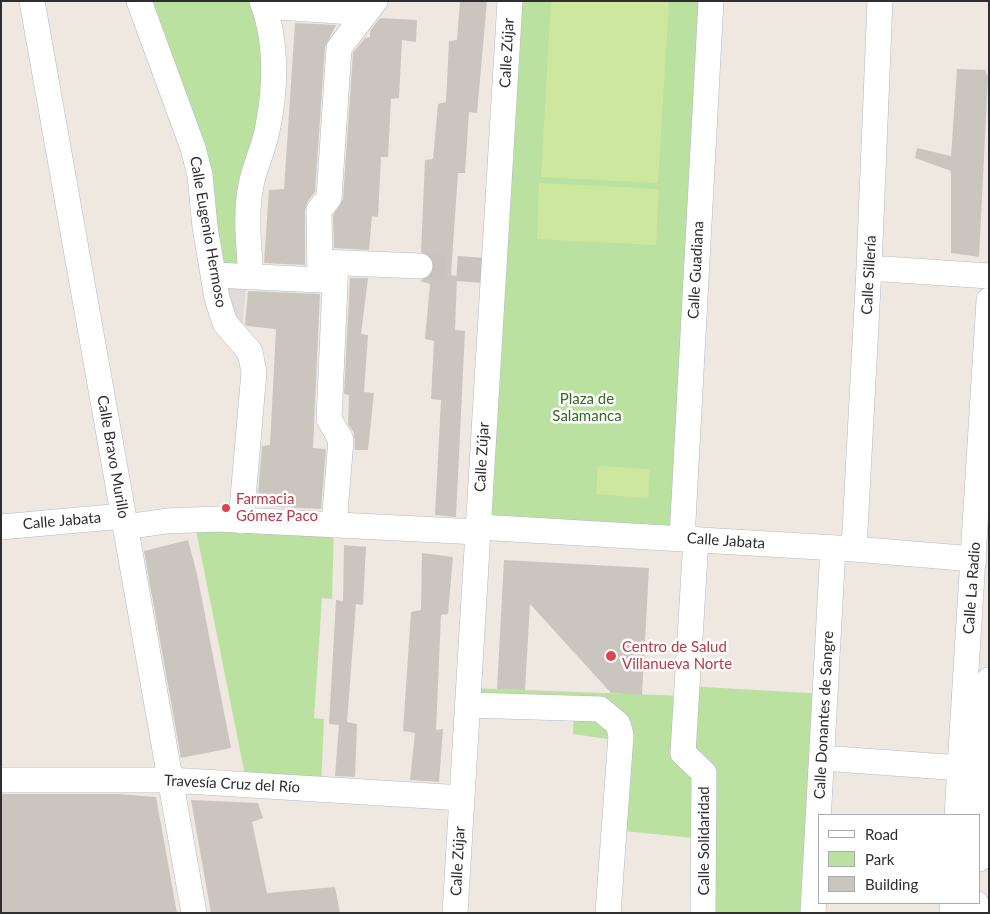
<!DOCTYPE html>
<html>
<head>
<meta charset="utf-8">
<style>
	body { margin:0 }
	#map { position:relative; width:990px; height:914px; overflow:hidden; background:#eee8e1; font-family:Lato,sans-serif }
	canvas { display:block }
	.frame { position:absolute; inset:0; border:2px solid #2e2e2e; pointer-events:none }
	.legend { position:absolute; left:818px; top:814px; width:162px; height:90px; box-sizing:border-box; background:#fff; border:1px solid #ababab; margin:0; padding:6px 9px; list-style:none; font-size:15px; color:#2e2e2e }
	.legend li { display:flex; align-items:center; gap:10px; height:25px }
	.legend b { width:25px; border:1px solid #ababab }
</style>
</head>
<body>
<div id="map">
<canvas width="990" height="914"></canvas>
<div class="frame"></div>
<ul class="legend">
<li><b style="height:6px;background:#fff"></b>Road</li>
<li><b style="height:14px;background:#bbe1a1"></b>Park</li>
<li><b style="height:14px;background:#cac6bf"></b>Building</li>
</ul>
</div>
<script>
const g = document.querySelector('canvas').getContext('2d');
g.lineJoin = 'round';
function fillPath(path, color) {
  g.fillStyle = color;
  g.fill(path, 'evenodd');
}
function stroke(path, color, width, dash) {
  g.strokeStyle = color;
  g.lineWidth = width;
  g.lineCap = dash ? 'butt' : 'round';
  g.setLineDash(dash || []);
  g.stroke(path);
}
function label(font, color, halo, rows, align = 'center') {
  g.font = font + ' Lato,sans-serif';
  g.lineWidth = 5;
  g.setLineDash([]);
  g.textBaseline = 'middle';
  g.strokeStyle = halo;
  g.fillStyle = color;
  for (const [text, x, y, turn = 0] of rows) {
    g.save();
    g.translate(x, y);
    g.rotate((+turn || 0) * Math.PI / 180);
    g.textAlign = isNaN(turn) ? turn : align;
    if (halo) g.strokeText(text, 0, 0);
    g.fillText(text, 0, 0);
    g.restore();
  }
}
const green = new Path2D(`
	M139 1H262L270 21 251 277 211 257Z
	M510 1H711L682 539 478 527Z
	M194 520 334 525 332 599 322 598 314 718 324 719 321 789 247 785Z
	M687 686 825 694 813 913H703L704 839 614 830 621 741 573 734 574 708 468 705 469 688 686 696Z`);
const pitch = new Path2D(`
	M551 1H669L658 183 541 177Z
	M539 183 659 189 656 245 537 239Z
	M598 466 650 469 648 498 596 494Z`);
const plaza = new Path2D(`
	M217 278 247 280 241 336Z`);
const building = new Path2D(`
	M460 1H487L477 113 469 112 465 173H458L451 275 457 276 455 330 465 331 456 517 435 515 441 400 431 399 434 341 425 339 430 284 420 281 432 274 434 267 432 259 421 252 425 160 433 159 438 104 446 102 449 41 457 40Z
	M380 18 417 20 416 42 402 40 399 98 391 99 388 157H381L378 217 372 216 369 250 334 248 333 215 343 199 353 53 365 38 370 37V31Z
	M295 23 336 25 325 47 315 192 308 201 305 210V265L264 263 269 190 284 189Z
	M957 69 985 70 988 77 979 257 951 253V171L915 158 917 148 951 156Z
	M350 278H368L361 334 368 335 364 392 374 393 368 450H355L354 433 348 424 349 395 344 394Z
	M248 291 320 294 313 448 326 449 321 509 257 506 262 446 270 445 276 329 247 326 245 324Z
	M188 540 197 574 231 748 181 758 144 551Z
	M344 545 366 547 363 605 356 604 347 722 357 724 355 777 335 776 339 725 329 724 336 600 343 601Z
	M422 553 453 557 448 614 441 615 436 730 443 729 439 782 410 780 415 733 403 731 411 612 421 610Z
	M504 560 649 568 642 695 611 693 530 604 525 690 497 689Z
	M1 794H117L156 797 177 913H1Z
	M191 800 258 803 263 818 252 822 267 893 335 887 340 913H211Z`);
const minorTunnel = new Path2D(`
	M420 266 493 271`);
const minor = new Path2D(`
	M32 1 194 913
	M139 1 193 148 200 175 205 227 217 298 225 323 250 352 254 372 241 521
	M264 6 366 13
	M320 262 420 266
	M869 268 989 276
	M214 275 320 280 319 210 329 198 339 48 375 1
	M251 277C249 247 245 215 251 185 255 165 265 146 268 126 276 86 277 39 262 1
	M334 525 341 440 329 419 336 263
	M1 527 123 516
	M125 527 167 521 218 519 478 532
	M478 527 854 549 974 559
	M682 539 711 1
	M696 539 683 753 704 773 703 913
	M854 549 869 268 880 1
	M468 705 600 709 618 724 621 735 608 913
	M822 758 961 768
	M1 780H170L462 798
	M957 815 989 300
	M979 859 989 680
	M455 913 510 1
	M813 913 833 548
	M952 913 953 903
	M976 913V903`);
const markers = [
	[226,508,5,"#e0444e"],
	[611,656,6,"#e0444e"]
];
const streetNames = [
	["Calle Zújar",507,53,-87],
	["Calle Eugenio Hermoso",208,232,80],
	["Calle Guadiana",696,270,-87],
	["Calle Sillería",869,275,-87],
	["Calle Bravo Murillo",113,457,80],
	["Calle Zújar",482,457,-87],
	["Calle Jabata",62,521,-5],
	["Calle Jabata",726,541,4],
	["Calle La Radio",972,588,-86],
	["Calle Donantes de Sangre",824,715,-87],
	["Travesía Cruz del Río",232,784,3],
	["Calle Solidaridad",704,841,-90],
	["Calle Zújar",458,861,-87]
];
const parkNames = [
	["Plaza de",587,399],
	["Salamanca",587,416]
];
const healthNames = [
	["Farmacia",236,499],
	["Gómez Paco",236,516],
	["Centro de Salud",622,647],
	["Villanueva Norte",622,664]
];
fillPath(green, '#bbe1a1');
fillPath(pitch, '#cde79e');
fillPath(plaza, '#dedbd8');
fillPath(building, '#cac6bf');
stroke(minorTunnel, '#c8c3bd', 25, [25, 12]);
stroke(minor, '#b4b8c0', 26);
stroke(minor, '#fff', 25);
for (const [x, y, r, color] of markers) {
  const dot = new Path2D();
  dot.arc(x, y, r, 0, 2 * Math.PI);
  g.fillStyle = color;
  g.fill(dot);
  stroke(dot, '#fff', 2);
}
label('15px', '#2e2e2e', '#fff', streetNames);
label('15px', '#33691f', '#fff', parkNames);
label('15px', '#be3a42', '#fff', healthNames, 'left');
</script>
</body>
</html>
